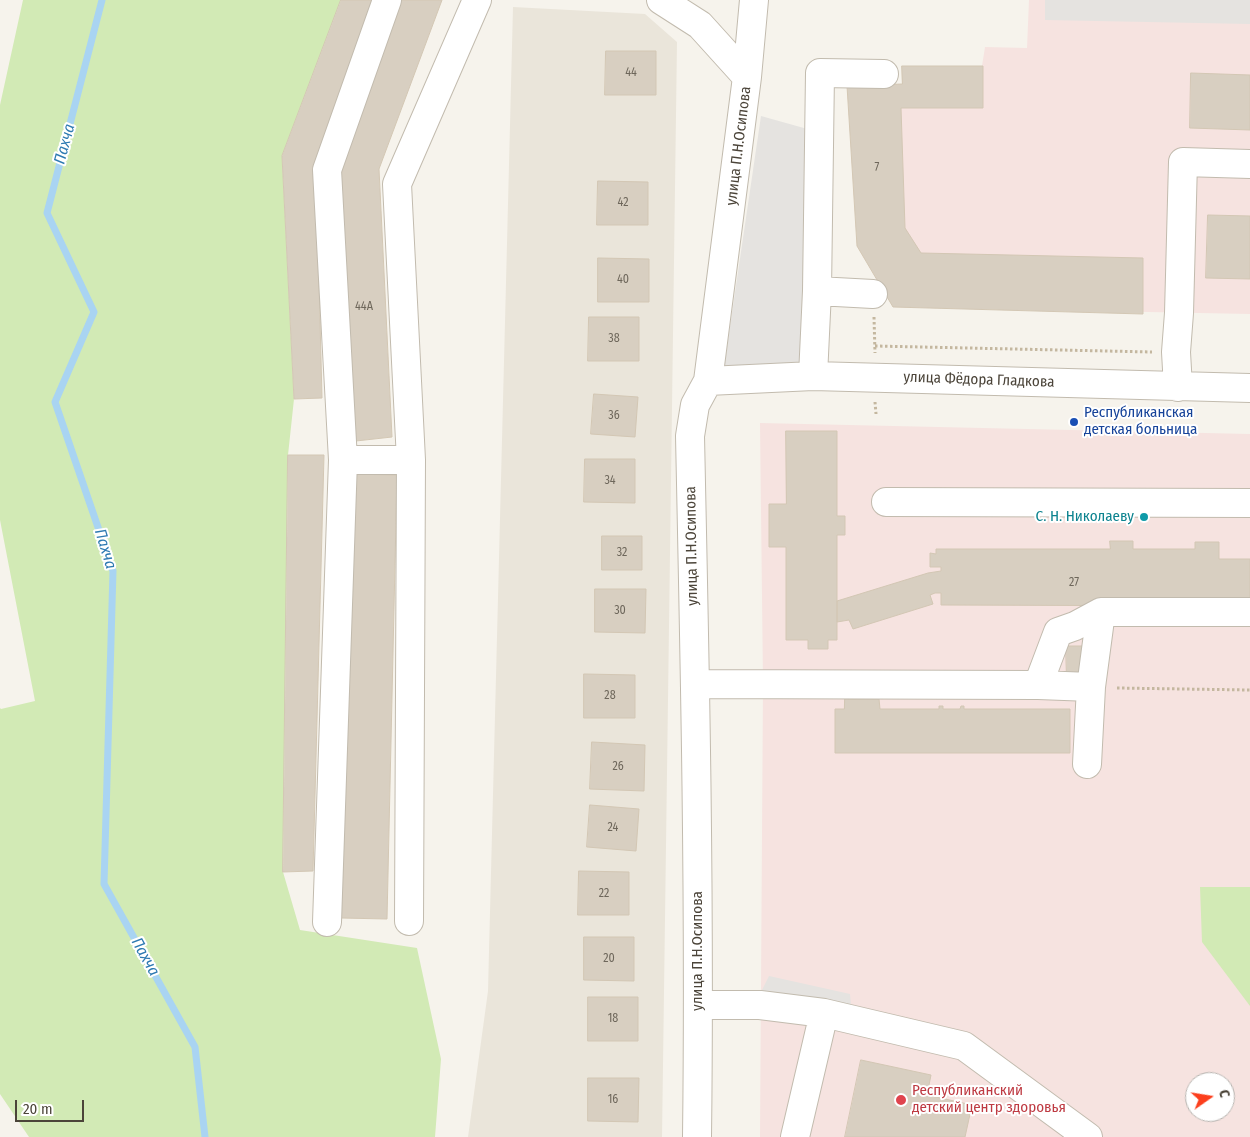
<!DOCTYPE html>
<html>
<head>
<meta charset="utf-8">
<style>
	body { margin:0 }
	#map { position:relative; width:1250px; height:1137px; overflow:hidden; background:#f6f3ec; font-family:"Fira Sans Condensed",sans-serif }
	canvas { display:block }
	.north { position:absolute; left:1185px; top:1072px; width:50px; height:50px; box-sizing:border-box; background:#fff; border:1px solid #b7b4b0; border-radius:50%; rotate:77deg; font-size:14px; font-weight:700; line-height:20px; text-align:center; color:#4b4439 }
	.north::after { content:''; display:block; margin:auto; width:18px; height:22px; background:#fc3f1d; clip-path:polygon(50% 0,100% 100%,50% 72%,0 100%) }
	.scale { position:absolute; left:15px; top:1100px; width:69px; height:22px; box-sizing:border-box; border:2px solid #4b4439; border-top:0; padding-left:6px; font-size:15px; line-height:18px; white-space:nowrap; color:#4b4439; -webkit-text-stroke:4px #fff; paint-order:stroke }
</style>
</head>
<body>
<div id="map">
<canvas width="1250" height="1137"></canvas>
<div class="north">С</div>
<div class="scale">20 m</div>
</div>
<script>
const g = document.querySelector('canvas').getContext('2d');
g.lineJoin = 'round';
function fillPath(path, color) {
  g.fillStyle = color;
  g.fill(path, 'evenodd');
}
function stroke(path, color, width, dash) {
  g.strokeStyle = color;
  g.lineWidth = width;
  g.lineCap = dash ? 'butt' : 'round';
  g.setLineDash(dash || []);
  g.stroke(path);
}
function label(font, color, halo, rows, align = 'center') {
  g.font = font + ' "Fira Sans Condensed",sans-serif';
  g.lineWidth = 4;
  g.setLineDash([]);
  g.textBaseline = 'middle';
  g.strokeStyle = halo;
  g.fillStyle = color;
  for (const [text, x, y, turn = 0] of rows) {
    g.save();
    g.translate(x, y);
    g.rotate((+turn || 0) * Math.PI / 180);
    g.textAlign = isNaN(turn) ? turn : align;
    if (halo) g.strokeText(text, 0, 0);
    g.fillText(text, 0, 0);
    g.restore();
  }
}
const residential = new Path2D(`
	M513 7 645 14 677 42 662 1137H468L488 991Z`);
const medical = new Path2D(`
	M1029 0H1250V314L893 307 857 246 847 86 902 84V66H982L985 47 1027 48Z
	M760 423 1250 434V1137H760L763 684ZM1195 1082H1225V1112H1195Z`);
const green = new Path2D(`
	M23 0H341L282 156 294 399 288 455 283 872 300 930 417 948 441 1059 435 1137H29L0 1094V708L1 709 35 701 0 520V105Z
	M1200 887H1250V1006L1202 942Z`);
const parking = new Path2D(`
	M1045 0H1250V24L1045 20Z
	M761 116 811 130 801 362 724 367Z
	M769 976 850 994 852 1015 759 996Z`);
const stream = new Path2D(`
	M102 0 47 213 94 312 55 402 113 571 104 884 195 1047 205 1137`);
const building = new Path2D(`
	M341 0H375L316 163 322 398 294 399 282 156Z
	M396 0H442L379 169 392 437 347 442 336 178Z
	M606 51H656V95H605Z
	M902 66H983V108H901L905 228 921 253 1143 258V314L893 307 857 246 847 86 902 84Z
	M1191 73 1250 75V130L1190 128Z
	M598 181 648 182V225H597Z
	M1208 215 1250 216V279L1206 278Z
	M598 258 649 259V302H598Z
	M589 317H639V361H588Z
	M594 394 638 397 635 437 591 434Z
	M786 431H837V516H845V535H837V640H828V649H808V640H786V547H769V504H786Z
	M288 455H324L313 871 283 872Z
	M585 459H635V503L584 502Z
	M351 474 397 475 387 919 341 918Z
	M602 536H642V570H602Z
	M1110 541H1133V549H1195V542H1219V559H1250V606L941 605V593H935L930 595 933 604 853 629 849 620 837 622V601L928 573 941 571V567H930V553L936 554V549H1110Z
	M595 589H646L645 633 595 632Z
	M1066 646H1085L1086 680 1067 681Z
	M584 674 635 675V718H584Z
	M845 699H879L880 709H939V706H943V709H960L961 706H964V709H1070V753H835V709H844Z
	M592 742 645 745 644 791 590 789Z
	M590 805 639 809 636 851 587 847Z
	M579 871 629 872V915H578Z
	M584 937H634V981L584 980Z
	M588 997H638V1041H588Z
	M861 1060 931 1075 927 1095 972 1105 965 1137H845Z
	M588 1078H639L638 1122 588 1121Z`);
const path = new Path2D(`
	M874 317 875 353
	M875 346 1152 352
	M875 402 876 414
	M1117 688 1250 690`);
const minor = new Path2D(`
	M661 0 700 25 747 77 708 381 695 405 690 436C695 669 700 903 697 1137
	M747 77 754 0
	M817 291 873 294
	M813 376 817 291 820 73 884 74
	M708 381 813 376 1250 388
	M1178 387 1176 352 1179 313 1183 162 1250 164
	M343 460H411
	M886 502 1250 503
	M695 684 1038 685 1058 632 1075 626 1101 612H1250
	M1038 685 1091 687
	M1087 764 1091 687 1101 612
	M409 921 411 460 397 184 477 0
	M327 922 343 460 327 170 387 0
	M698 1005H760L824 1013 964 1046 1088 1137
	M795 1137 824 1013`);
const markers = [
	[1074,422,5,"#1a4fb4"],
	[1144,517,5,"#0f9aa8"],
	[901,1100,6,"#e0444e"]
];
const numberNames = [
	["44",631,73],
	["7",877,168],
	["42",623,203],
	["40",623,280],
	["44А",364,307],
	["38",614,339],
	["36",614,416],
	["34",610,481],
	["32",622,553],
	["27",1074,583],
	["30",620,611],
	["28",610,696],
	["26",618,767],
	["24",613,828],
	["22",604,894],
	["20",609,959],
	["18",613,1019],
	["16",613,1100]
];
const streetNames = [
	["улица П.Н.Осипова",739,146,-83],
	["улица Фёдора Гладкова",979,380,2],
	["улица П.Н.Осипова",692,546,-91],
	["улица П.Н.Осипова",698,951,-90]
];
const transitNames = [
	["Республиканская",1084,413],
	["детская больница",1084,430]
];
const cultureNames = [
	["С. Н. Николаеву",1134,517]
];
const healthNames = [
	["Республиканский",912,1091],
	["детский центр здоровья",912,1108]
];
const waterNames = [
	["Пахча",65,144,-75],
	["Пахча",105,549,73],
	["Пахча",145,957,61]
];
fillPath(residential, '#eae5da');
fillPath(medical, '#f6e3e0');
fillPath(green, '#d2eab5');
fillPath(parking, '#e5e3e0');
stroke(stream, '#a9d4f2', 7);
fillPath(building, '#d8cfc1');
stroke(building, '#d3c7b4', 1);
stroke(minor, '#c2bbae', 30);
stroke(path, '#c4b79f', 3, [2.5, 2.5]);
stroke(minor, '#fff', 28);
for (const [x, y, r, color] of markers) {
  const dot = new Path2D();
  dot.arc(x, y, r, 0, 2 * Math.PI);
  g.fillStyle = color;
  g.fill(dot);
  stroke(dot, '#fff', 2);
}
label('12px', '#6e675b', null, numberNames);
label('15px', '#4b4439', '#fff', streetNames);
label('15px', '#164399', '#fff', transitNames, 'left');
label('15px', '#0d838f', '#fff', cultureNames, 'right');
label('15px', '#be3a42', '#fff', healthNames, 'left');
label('italic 16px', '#2e7ab2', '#fff', waterNames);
</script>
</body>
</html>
